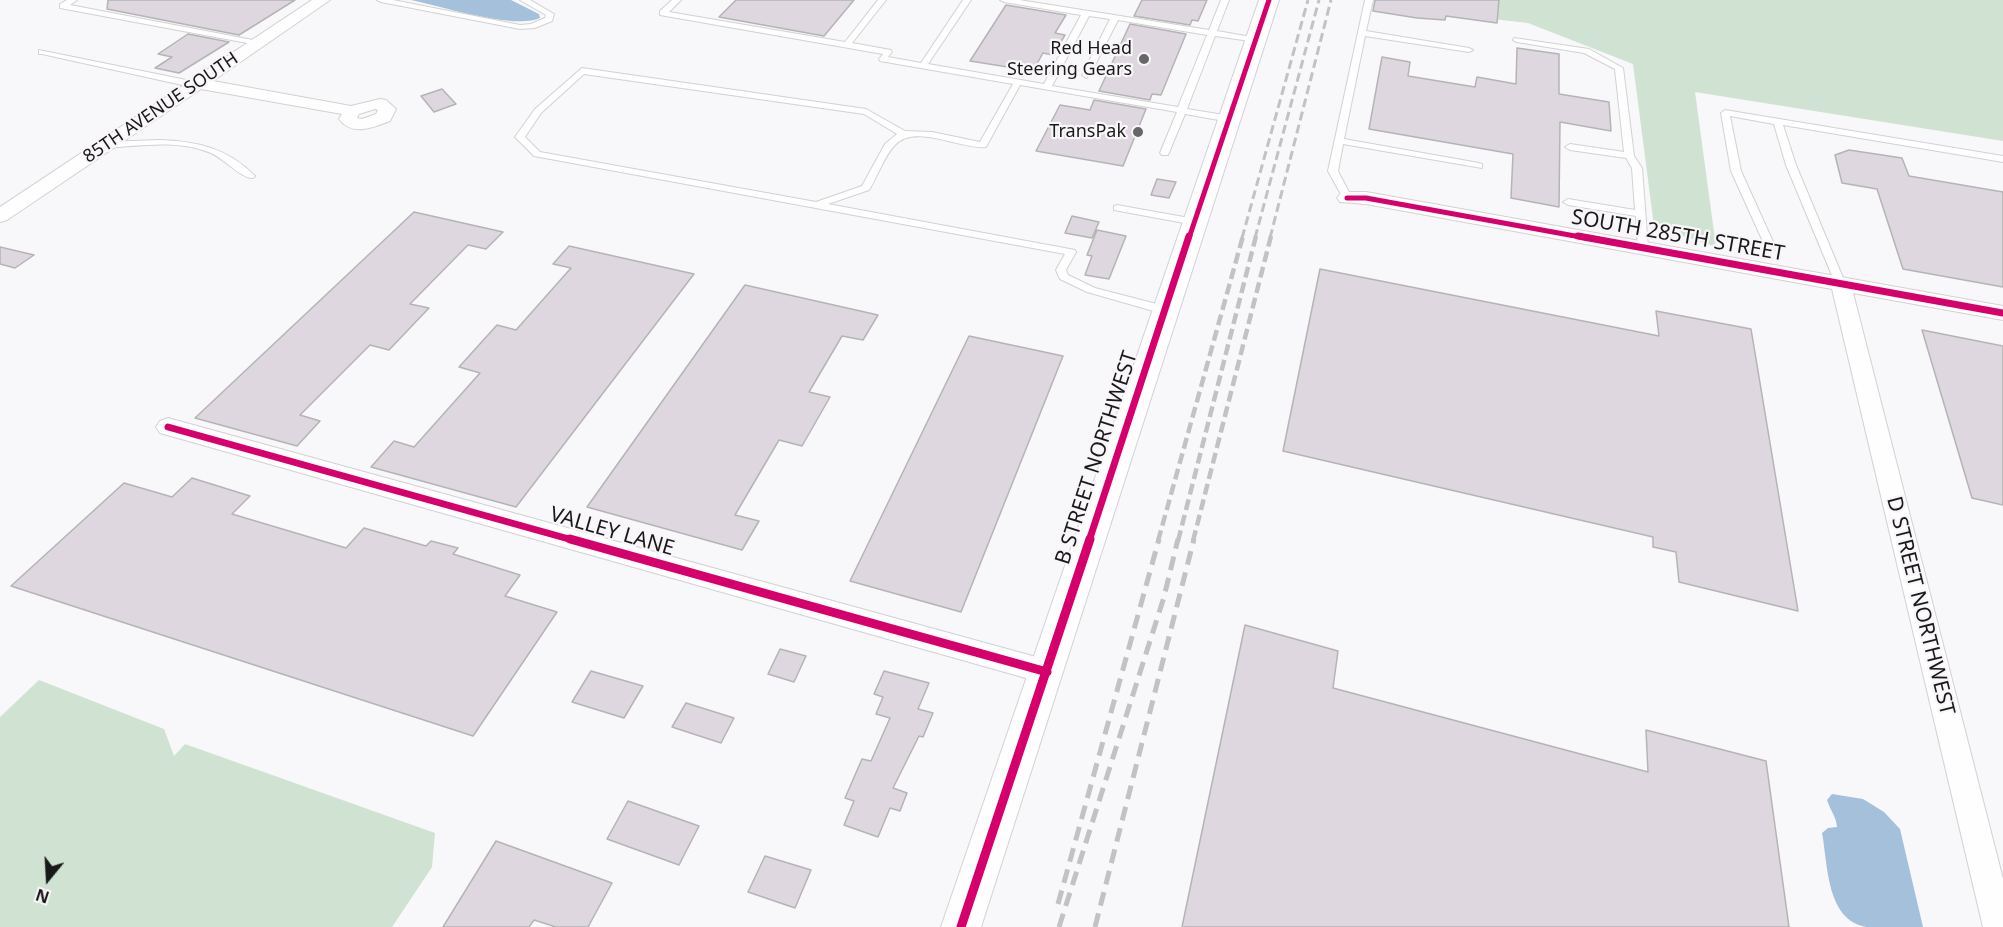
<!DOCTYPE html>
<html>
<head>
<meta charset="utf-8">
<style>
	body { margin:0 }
	#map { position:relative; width:2003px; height:927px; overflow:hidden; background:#f8f7f9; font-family:"Noto Sans",sans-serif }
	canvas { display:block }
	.north { position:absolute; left:18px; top:849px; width:60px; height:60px; -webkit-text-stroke:4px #f9f6fa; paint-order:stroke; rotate:198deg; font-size:16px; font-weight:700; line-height:24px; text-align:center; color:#1a191a }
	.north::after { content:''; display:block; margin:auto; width:21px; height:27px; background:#1a191a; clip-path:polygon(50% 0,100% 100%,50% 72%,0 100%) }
</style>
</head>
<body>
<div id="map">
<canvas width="2003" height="927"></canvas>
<div class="north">N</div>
</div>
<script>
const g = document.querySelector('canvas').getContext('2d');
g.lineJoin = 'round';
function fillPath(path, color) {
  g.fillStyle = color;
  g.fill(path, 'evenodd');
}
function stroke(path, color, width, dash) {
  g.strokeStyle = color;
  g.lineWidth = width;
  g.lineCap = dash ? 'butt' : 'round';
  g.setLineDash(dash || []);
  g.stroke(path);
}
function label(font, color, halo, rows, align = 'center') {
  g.font = font + ' "Noto Sans",sans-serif';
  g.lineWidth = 4.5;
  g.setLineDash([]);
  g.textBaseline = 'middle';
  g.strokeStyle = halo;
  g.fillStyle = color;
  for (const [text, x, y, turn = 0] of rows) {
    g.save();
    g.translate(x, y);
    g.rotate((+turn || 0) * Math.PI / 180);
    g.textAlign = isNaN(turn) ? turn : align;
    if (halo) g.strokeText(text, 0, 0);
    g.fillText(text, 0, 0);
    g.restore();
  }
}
const green = new Path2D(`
	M1494 0H2003V141L1695 92 1716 247 1654 226 1633 64 1528 23 1493 19Z
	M39 680 164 729 174 756 185 744 435 833 432 867 392 927H0V717Z`);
const water = new Path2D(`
	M411 0H511L539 14 540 18C515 30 440 6 411 0Z
	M1832 794 1863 799 1884 812 1900 829 1923 927C1905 927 1885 927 1867 927 1826 921 1828 864 1822 833L1828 828 1837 827C1836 816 1830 810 1827 800Z`);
const building = new Path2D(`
	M108 0H295L239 35 107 9Z
	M736 0H854L824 36 719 17Z
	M1142 0H1207L1198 21 1192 20 1190 25 1134 16Z
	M1375 0H1499L1497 23 1446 16 1445 20 1417 18 1373 11Z
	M1006 5 1066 15 1055 33 1065 35 1053 55 1043 53 1033 71 970 61Z
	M1130 24 1186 34 1161 95 1152 94 1150 100 1099 91Z
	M188 34 229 42 179 73 155 68 172 57 158 54Z
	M1517 48 1559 54V94L1609 102 1611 131 1560 122 1559 207 1511 198 1513 154 1369 129 1382 57 1410 62 1408 76 1475 87 1477 77 1516 84Z
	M442 89 456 104 434 112 421 96Z
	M1094 100 1146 109 1123 166 1036 151 1060 105 1090 110Z
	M1849 150 1902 158 1909 176 2003 192V287L1903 269 1877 189 1842 183 1835 155Z
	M1157 179 1176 182 1169 198 1151 195Z
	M414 212 503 232 486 249 468 245 410 304 429 308 389 350 370 345 300 415 320 421 297 446 195 418Z
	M1072 216 1099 222 1092 238 1065 233Z
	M1097 230 1126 236 1109 279 1085 275 1092 256 1087 255Z
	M569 246 694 274 516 507 371 467 394 441 414 447 480 373 459 367 497 325 516 330 571 268 553 264Z
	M0 247 34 255 15 268 0 264Z
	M1320 269 1659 336 1656 311 1751 329 1798 611 1679 582 1676 552 1653 547V537L1283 451Z
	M745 285 878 315 863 340 842 336 809 392 830 397 802 446 779 440 735 515 759 521 742 550 587 507Z
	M1922 330 2003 346V505L1972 498Z
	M969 336 1063 356 961 612 850 581Z
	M192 478 250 496 232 514 346 548 364 528 426 546 431 541 458 548 453 554 520 575 505 596 557 612 473 736 11 586 124 483 172 497Z
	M1245 625 1338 651 1333 688 1648 772 1646 730 1766 761 1789 927H1182Z
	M780 649 806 656 794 682 768 674Z
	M591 671 643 686 624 718 572 702Z
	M884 671 929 683 918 709 933 713 923 737 919 736 893 788 907 793 900 811 890 808 878 837 844 825 854 801 845 798 862 759 871 761 890 718 876 714 883 697 874 694Z
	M686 703 734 718 721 743 672 727Z
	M628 801 699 826 679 865 607 839Z
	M496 841 612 883 588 927H556L534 920 529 927H443Z
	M765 856 811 870 795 908 748 892Z`);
const service = new Path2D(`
	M67 0H77L70 5 258 41 262 43 258 45 60 8V4Z
	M377 0H393L520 25 531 24 545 18 546 15 520 0H530L554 14 552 21 535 28 520 29 381 2Z
	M672 0H681L669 12 845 42 878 0H886L852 43 891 50 892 52 888 57 921 63 963 0H971L928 64 1044 84 1081 15 1004 2 1000 0H1019L1209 30 1221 0H1229L1217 31 1257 38 1261 40 1257 42 1215 36 1187 109 1230 116 1234 119 1230 122 1185 114 1168 155H1162L1160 153 1177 112 1020 85 986 147C961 150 916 123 895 145 884 156 878 176 869 190L828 204 1075 250 1076 252 1066 270 1068 275 1095 288 1168 307 1169 310 1168 313 1164 314 1087 292 1060 279 1056 270 1065 254 534 156 515 137 535 109 582 68 866 109 905 131 932 132 980 142 1013 84 880 61 879 59 883 54 660 15V11ZM1089 16 1110 19 1082 75 1086 78 1090 75 1118 20 1207 35 1178 107 1052 86ZM584 74 864 114 897 134 885 144 862 186 816 202 540 152 525 137 541 113Z
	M1365 0H1373L1366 31 1469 48 1473 50 1469 52 1365 36 1344 139 1479 163 1482 164V168L1343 144 1338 171 1352 198 1347 201 1344 200 1328 171Z
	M1514 38 1589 49 1623 68 1634 156 1642 168 1648 248 1647 250 1643 251 1638 248 1636 216 1568 205 1563 202 1568 199 1635 210 1632 168 1626 158 1570 150 1565 147 1570 144 1624 152 1615 69 1584 53 1517 42 1513 40Z
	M39 50 196 82 200 85 196 88 42 54H39Z
	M1725 110 2003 156V162L1783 125 1796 165 1846 285 1841 288 1836 285 1786 165 1774 124 1730 116 1741 171 1774 244 1773 246H1765L1731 171 1721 113Z
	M159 140C196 141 228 148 255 176L253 178C242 179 223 158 211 153 178 139 139 146 105 148L100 145 105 142Z
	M1117 205 1195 219 1200 222 1195 225 1114 210V206Z`);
const minor = new Path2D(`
	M312 0H330L213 81 351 106 380 99 386 100 396 109 390 121C374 127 352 137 339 119L342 114 201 89 7 220 0 222V207ZM375 109 378 110 376 114 362 119 357 118 359 114Z
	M1347 192H1366L2003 306V320L1853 293 2003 879V927H1983L1832 289 1366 204 1340 202 1337 198 1340 194Z
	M168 418 1047 660 1057 663 1061 672 1057 681 1047 684 160 433 156 427 160 421Z`);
const tertiary = new Path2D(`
	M1259 0H1279L981 927H941Z`);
const railFar2 = new Path2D(`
	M1242 238 1308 0
	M1255 238 1319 0
	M1270 238 1331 0`);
const railFar1 = new Path2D(`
	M1158 541 1243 236
	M1178 541 1256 236
	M1193 541 1271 236`);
const rail = new Path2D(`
	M1058 904 1159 539
	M1059 927 1164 597 1178 539
	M1095 927 1194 539`);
const cyclewayFar2 = new Path2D(`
	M1347 198H1366L1586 238
	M1189 238 1269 0`);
const cyclewayFar1 = new Path2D(`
	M1578 236 2003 313
	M168 427 576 541
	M1089 541 1189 236`);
const cycleway = new Path2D(`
	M570 539 1047 672
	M961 927 1090 539`);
const markers = [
	[1144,59,6,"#686768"],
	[1138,132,6,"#686768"]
];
const farPoinames = [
	["Red Head",1132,49],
	["Steering Gears",1132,70],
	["TransPak",1126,132]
];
const farStreetnames = [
	["85TH AVENUE SOUTH",161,108,-34]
];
const streetNames = [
	["SOUTH 285TH STREET",1678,236,10],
	["B STREET NORTHWEST",1097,458,-72],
	["VALLEY LANE",612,532,16],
	["D STREET NORTHWEST",1920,606,76]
];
fillPath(green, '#d0e2d1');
fillPath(water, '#a4c0da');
fillPath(building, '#dfd7df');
stroke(building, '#b5b4b5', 1.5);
stroke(service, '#d2d1d3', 2);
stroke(minor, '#d2d1d3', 2);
stroke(tertiary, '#d2d1d3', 2);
fillPath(service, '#fefefe');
fillPath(minor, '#fefefe');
fillPath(tertiary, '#fefefe');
stroke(railFar2, '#c3c2c3', 3, [9, 4.5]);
stroke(railFar1, '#c3c2c3', 4.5, [11, 5]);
stroke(rail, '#c3c2c3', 5, [14, 8]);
stroke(cyclewayFar2, '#d6006c', 5);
stroke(cyclewayFar1, '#d6006c', 7);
stroke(cycleway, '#d6006c', 9);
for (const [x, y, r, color] of markers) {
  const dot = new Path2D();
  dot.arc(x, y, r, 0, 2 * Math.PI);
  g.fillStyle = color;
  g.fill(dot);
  stroke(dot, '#f9f6fa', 2);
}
label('18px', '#1a191a', '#f9f6fa', farPoinames, 'right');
label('18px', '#1a191a', '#f9f6fa', farStreetnames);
label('21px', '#1a191a', '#f9f6fa', streetNames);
</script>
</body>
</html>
